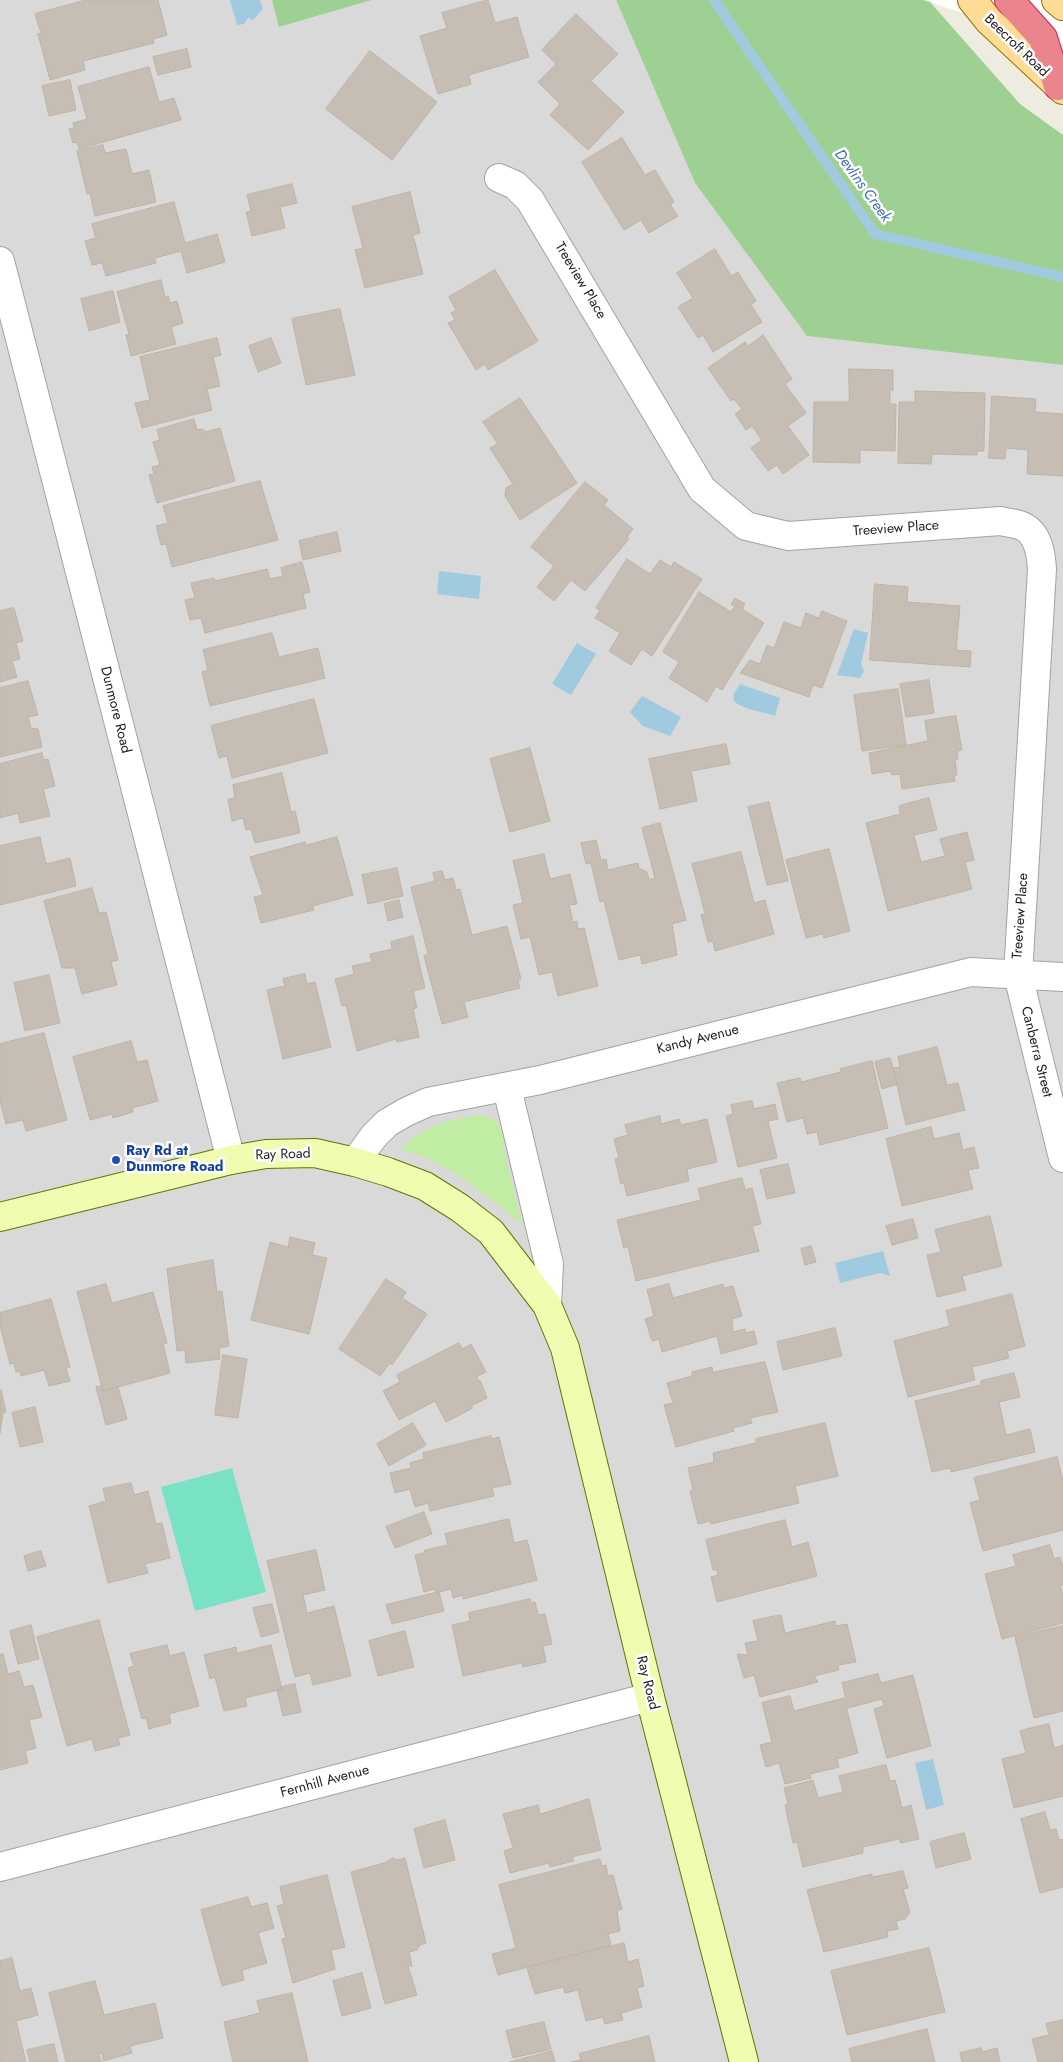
<!DOCTYPE html>
<html>
<head>
<meta charset="utf-8">
<style>
	body { margin:0 }
	canvas { display:block; background:#eeebe1 }
</style>
</head>
<body>
<canvas width="1063" height="2062"></canvas>
<script>
const g = document.querySelector('canvas').getContext('2d');
g.lineJoin = 'round';
function fillPath(path, color) {
  g.fillStyle = color;
  g.fill(path, 'evenodd');
}
function stroke(path, color, width, dash) {
  g.strokeStyle = color;
  g.lineWidth = width;
  g.lineCap = dash ? 'butt' : 'round';
  g.setLineDash(dash || []);
  g.stroke(path);
}
function label(font, color, halo, rows, align = 'center') {
  g.font = font + ' Jost,sans-serif';
  g.lineWidth = 5;
  g.setLineDash([]);
  g.textBaseline = 'middle';
  g.strokeStyle = halo;
  g.fillStyle = color;
  for (const [text, x, y, turn = 0] of rows) {
    g.save();
    g.translate(x, y);
    g.rotate((+turn || 0) * Math.PI / 180);
    g.textAlign = isNaN(turn) ? turn : align;
    if (halo) g.strokeText(text, 0, 0);
    g.fillText(text, 0, 0);
    g.restore();
  }
}
const residential = new Path2D(`
	M0 0H272L280 27 372 0H616L695 183 807 336 1063 365V2062H0Z`);
const grass = new Path2D(`
	M480 1115 496 1120 503 1134 504 1150 522 1224C480 1192 453 1165 401 1149 429 1123 444 1121 480 1115Z`);
const forest = new Path2D(`
	M272 0H372L279 27Z
	M616 0H923L930 2 1020 104 1063 135V365L807 336 695 183Z`);
const pitch = new Path2D(`
	M232 1468 266 1592 195 1611 161 1487Z`);
const water = new Path2D(`
	M230 0H260L263 9 253 20 248 18 244 24 237 25Z
	M439 571 481 576 479 599 437 594Z
	M854 629 868 633 861 664 864 671 860 678 837 675Z
	M577 643 596 654 571 695 552 684Z
	M740 684 780 698 775 716C762 711 743 710 734 701L733 695Z
	M642 696 681 717 670 736 643 726 630 712Z
	M883 1251 890 1276 880 1273 840 1283 835 1263Z
	M933 1759 944 1805 926 1810 915 1763Z`);
const pier = new Path2D(`
	M928 0H1063V45L938 5Z`);
const stream = new Path2D(`
	M714 0 875 234 1063 277`);
const building = new Path2D(`
	M86 0H158L167 35 153 39 154 43 83 61 85 70 50 80 38 34 41 33 35 14Z
	M488 0 495 23 517 17 529 57 469 75 471 84 438 94 420 36 447 28 442 13Z
	M576 14 618 54 591 81 624 112 588 150 550 115 560 104 538 82 556 64 542 50Z
	M187 49 191 67 158 75 153 57Z
	M370 51 437 102 392 160 326 109Z
	M149 67 159 102 174 98 181 120 79 149 77 142 73 143 69 129 74 128 73 123 87 119 78 87Z
	M70 80 76 110 49 116 42 86Z
	M622 138 645 175 655 170 674 202 670 204 678 216 649 233 641 220 624 230 582 162Z
	M103 145 105 153 126 149 132 174 149 170 156 202 95 216 90 193 87 194 77 151Z
	M292 184 297 203 280 207 285 228 252 236 246 212 251 211 247 195Z
	M410 192 420 233 413 235 423 274 365 288 355 250 363 248 352 207Z
	M174 202 185 243 217 234 225 262 187 273 181 251 155 258 156 263 106 276 102 263 92 265 85 241 96 238 92 224Z
	M715 249 731 276 738 272 756 301 751 305 762 322 713 352 703 335 698 338 678 307 693 298 677 273Z
	M495 270 538 341 488 370 485 364 476 370 448 323 455 320 451 313 456 310 449 297Z
	M161 280 165 297 168 296 170 303 177 301 183 323 171 327 176 344 131 356 126 335 129 334 117 292Z
	M113 291 120 322 89 331 81 299Z
	M340 309 355 375 306 385 292 319Z
	M763 335 792 379 785 384 806 413 788 426 809 455 783 474 777 465 768 471 751 448 762 440 752 426 746 430 735 414 742 409 734 399 731 401 708 368 745 342 748 346Z
	M217 338 221 355 213 357 220 386 207 389 212 410 142 428 135 403 150 400 140 357Z
	M271 338 281 363 258 372 249 346Z
	M849 369 893 370V390H890V404H896L895 451 860 450V463L813 462 814 402H849Z
	M915 391 985 393 984 451H977V455L932 454 931 464 898 463 899 402H915Z
	M992 396 1036 399 1035 412 1063 414V476L1027 474 1028 450 1006 448 1005 459 989 458Z
	M520 398 577 483 520 520 505 496 506 488 513 484 490 448 498 444 483 422Z
	M194 419 197 430 202 429 206 432 220 428 235 481 157 503 149 475 154 474 152 467 160 465 153 442 160 440 157 430Z
	M260 481 278 540 172 567 166 544 161 545 156 526 168 523 163 506Z
	M585 482 608 500 604 505 633 529 627 537 629 539 585 591 571 580 554 601 537 587 554 566 531 547Z
	M337 532 341 551 303 560 299 541Z
	M627 559 650 574 660 560 671 567 674 562 702 579 652 656 642 649 631 665 609 651 620 633 595 618 600 610 596 608Z
	M302 562 310 592 303 594 306 608 205 633 201 618 190 620 185 600 195 598 191 583 214 578 215 581 267 569 270 579 283 576 281 568Z
	M875 584 908 587 907 602 960 606 956 650 971 651 970 667 870 660Z
	M699 592 731 612 735 606 731 604 735 598 745 604 742 609 764 623 722 690 716 686 707 702 669 678 679 662 663 652Z
	M14 608 23 641 16 643 20 659 12 661 17 677 0 682V611Z
	M822 611 847 621 822 688 813 685 809 697 740 673 750 660 760 664 767 645 774 648 784 622 801 628 806 613 819 618Z
	M272 633 279 657 318 648 325 678 210 706 202 672 208 670 203 650Z
	M929 680 934 713 906 717 900 684Z
	M28 681 38 715 28 717 31 728 38 729 42 747 0 757V688Z
	M898 689 906 745 862 751 854 695Z
	M314 699 328 753 232 778 227 756 219 758 211 726Z
	M956 716 962 750 957 751 958 759 955 760 957 775H954L955 781 902 789 900 774 892 775 890 771 872 774 869 753 928 741 925 721Z
	M726 744 730 764 691 771 697 801 660 809 649 759Z
	M530 748 550 821 510 832 490 759Z
	M42 753 44 760 48 759 55 786 43 789 50 816 20 823 18 813 0 818V764Z
	M282 773 291 812 295 811 300 833 255 843 251 829 246 830 243 818 232 821 228 799 235 798 233 785Z
	M929 798 937 830 914 835 921 862 945 856 940 839 967 832 974 860 965 862 972 889 888 911 866 823 900 814 899 806Z
	M769 802 788 881 767 885 748 807Z
	M660 823 686 920 672 924 677 955 642 964 640 955 619 960 604 901 600 902 591 863 586 864 581 843 596 840 601 860 606 859 608 870 638 863 639 868 647 872 649 880 655 878 642 828Z
	M40 837 46 864 70 858 76 886 0 905V846Z
	M337 837 353 895 313 906 314 910 261 923 254 897 263 895 250 857 305 842 306 845Z
	M829 849 850 931 824 938 823 934 806 938 786 860Z
	M741 852 754 903 765 900 774 934 715 951 713 941 708 942 701 915 705 914 692 864Z
	M544 854 550 879 570 874 577 904 569 905 573 922 577 921 578 929 584 928 598 986 558 996 552 972 539 975 530 937 521 939 513 905 523 903 513 861Z
	M397 868 403 896 368 904 362 875Z
	M442 871 445 880 453 878 456 890 460 889 472 935 507 926 521 979H518L520 988 464 1002 468 1017 442 1024 424 956 428 954 411 887 435 881 433 873Z
	M92 888 99 913 106 912 118 960 111 962 117 985 82 994 75 968H62L44 901Z
	M399 900 403 917 388 921 384 904Z
	M413 936 425 988 413 991 417 1008 413 1009 419 1037 397 1042 396 1039 357 1051 346 1005 342 1006 335 979 354 974 352 966 372 962 370 954 392 949 391 942Z
	M305 974 307 984 315 982 331 1047 283 1059 267 990 285 986 283 979Z
	M49 975 60 1023 25 1031 14 983Z
	M44 1033 67 1120 26 1131 23 1120 6 1124 0 1101V1044Z
	M131 1041 137 1062 147 1060 158 1101 132 1108 133 1112 113 1118 112 1114 90 1120 73 1057Z
	M937 1047 947 1085 958 1083 965 1110 906 1125 893 1068 900 1067 898 1057Z
	M890 1058 898 1084 882 1089 875 1062Z
	M872 1061 888 1128 820 1145 817 1132 807 1134 803 1118 787 1122 777 1083 800 1078 801 1082 841 1072 840 1069Z
	M752 1101 754 1109 775 1104 778 1119 768 1121 777 1158 738 1167 726 1116 733 1114 731 1105Z
	M660 1116 661 1124 679 1119 681 1125 707 1119 717 1162 687 1169 689 1181 627 1196 624 1183 621 1184 615 1159 619 1158 614 1139 628 1135 625 1125Z
	M931 1127 934 1139 959 1133 963 1150 974 1147 979 1168 968 1170 973 1189 902 1206 886 1139Z
	M788 1164 795 1193 767 1199 760 1170Z
	M742 1178 745 1190 752 1188 761 1224 752 1226 759 1251 636 1281 628 1247 624 1248 617 1220 701 1200 698 1189Z
	M990 1216 1002 1266 962 1276 966 1290 937 1297 927 1255 941 1252 935 1230Z
	M913 1219 918 1238 892 1245 886 1226Z
	M290 1237 315 1243 312 1255 327 1258 309 1334 251 1320 270 1242 288 1247Z
	M811 1246 816 1262 805 1265 801 1249Z
	M213 1260 217 1292 222 1291 229 1346 219 1348 220 1359 186 1363 185 1350 177 1351 167 1269Z
	M386 1279 406 1292 402 1298 427 1314 392 1365 390 1363 380 1376 339 1349Z
	M106 1284 112 1303 153 1292 167 1343 163 1344 170 1373 103 1391 77 1292Z
	M669 1284 673 1298 723 1284 724 1288 733 1286 742 1316 732 1319 733 1332 745 1329V1333L754 1331 757 1344 721 1354 717 1336 662 1352 659 1339 652 1341 645 1319 654 1316 647 1290Z
	M1012 1294 1025 1346 1007 1351 1009 1358 972 1367 975 1380 908 1397 894 1341 950 1326 946 1311Z
	M51 1299 70 1367 66 1368 70 1381 49 1386 44 1370 21 1376 20 1371 16 1372 14 1363 10 1364 0 1326V1313Z
	M835 1328 842 1356 783 1370 777 1342Z
	M459 1343 462 1349 471 1344 486 1372 476 1377 481 1382 487 1398 471 1406 473 1408 446 1422 435 1401 399 1420 383 1391 400 1382 397 1375Z
	M223 1355 247 1359 238 1418 215 1415Z
	M765 1362 778 1412 750 1418 752 1423 733 1428 734 1431 676 1447 664 1405 673 1403 667 1383 692 1376V1372L712 1367 713 1372Z
	M1014 1373 1020 1397 999 1402 1006 1435 1030 1429 1035 1452 951 1472 950 1468 932 1472 915 1401 981 1385V1381Z
	M102 1386 103 1391 118 1387 127 1419 106 1425 96 1387Z
	M1 1390 6 1412 3 1413 0 1433Z
	M35 1407 43 1442 20 1447 12 1413Z
	M413 1423 426 1445 389 1466 377 1444Z
	M825 1423 838 1476 795 1486 799 1503 711 1524 710 1521 698 1524 690 1491 693 1490 688 1468 714 1462 713 1453 756 1443V1439Z
	M491 1436V1439L499 1437 511 1484 492 1488 494 1496 430 1511 428 1503 415 1507 410 1489 395 1493 390 1473 411 1468 410 1463 424 1459 423 1453Z
	M1057 1457 1063 1481V1530L983 1551 970 1503 980 1500 974 1478Z
	M131 1483 134 1495 148 1491 156 1524 162 1523 170 1558 145 1564 148 1573 108 1583 89 1506 106 1501 103 1489Z
	M424 1512 432 1534 395 1548 386 1527Z
	M509 1519 514 1543 527 1540 537 1580 463 1599V1595L453 1598 451 1589 436 1593 435 1589 424 1592 415 1555 424 1553 425 1550 448 1545 445 1534Z
	M785 1520 792 1547 808 1542 817 1576 717 1602 711 1577 718 1575 717 1570H713L706 1540Z
	M1050 1545 1054 1559 1060 1557 1063 1567V1585H1060L1063 1595V1623L1002 1639 985 1574 1016 1566 1013 1555Z
	M316 1550 325 1590 303 1595 307 1613 334 1606 351 1676 313 1685 310 1673 295 1677 267 1561Z
	M41 1551 46 1566 28 1571 24 1556Z
	M439 1592 444 1611 392 1624 386 1605Z
	M530 1599 531 1603 535 1602 538 1615 545 1614 552 1644 543 1646 546 1662 523 1667 522 1663 463 1676 452 1625 470 1621 469 1613Z
	M272 1604 279 1632 261 1637 253 1608Z
	M781 1615 785 1633 835 1621 836 1626 847 1624 856 1662 838 1665 839 1670 814 1676 818 1682 760 1697 754 1675 744 1678 737 1654 748 1655 745 1643 758 1641 753 1621Z
	M99 1620 130 1735 118 1738 120 1745 95 1751 92 1739 67 1746 37 1637Z
	M31 1625 39 1659 18 1664 10 1631Z
	M1063 1626V1711L1034 1718 1015 1637Z
	M405 1631 414 1667 378 1676 369 1641Z
	M167 1645 170 1656 184 1652 199 1706 169 1714 171 1723 149 1729 146 1718 142 1719 128 1668 134 1666 130 1654Z
	M271 1645 282 1689 245 1698 247 1706 224 1711 215 1677 210 1679 204 1655 236 1647 237 1653Z
	M0 1654H3L8 1674 19 1671 24 1687 33 1685 42 1717 29 1720 36 1748 25 1751 28 1763 0 1770Z
	M878 1674 881 1683 913 1675 931 1746 887 1758 874 1709 884 1706 882 1699 848 1708 842 1683Z
	M295 1684 301 1712 283 1716 277 1690 282 1689 281 1687Z
	M790 1696 794 1711 844 1698 858 1753 837 1759 839 1767 810 1774 811 1778 785 1784 779 1763 766 1767 760 1745 772 1742 762 1703Z
	M1049 1724 1054 1748 1063 1745V1796L1014 1808 1002 1759 1026 1753 1020 1731Z
	M886 1765 890 1781 895 1780 902 1808 911 1805 919 1839 901 1843 899 1839 863 1847V1853L803 1867 797 1842 793 1843 785 1805 788 1804 784 1788 813 1780 818 1798 843 1792 839 1776Z
	M589 1799 601 1850 572 1857 574 1861 550 1867 549 1863 510 1873 504 1851 513 1848 503 1814 538 1805 540 1814Z
	M1045 1812 1050 1830 1056 1829 1059 1840 1063 1839V1887L1040 1893 1021 1819Z
	M445 1820 455 1860 424 1868 414 1829Z
	M964 1833 971 1859 936 1868 930 1842Z
	M393 1858 397 1860 405 1858 426 1943 420 1945 417 1950 409 1952 412 1966H408L417 1995 385 2004 351 1872 384 1863Z
	M600 1859 602 1866 606 1865 608 1876 613 1875 622 1909 617 1911 620 1931 608 1934 611 1945 498 1975 492 1954 516 1948 499 1885Z
	M903 1871 908 1888 903 1889 910 1912 905 1919 896 1921 898 1929 887 1931 888 1937 824 1952 807 1890 872 1874V1877Z
	M327 1875 345 1947 331 1950 335 1969 293 1983 282 1939 286 1938 277 1906 284 1904 280 1887Z
	M248 1897 251 1907 267 1903 274 1928 258 1933 267 1963 242 1970 244 1980 222 1986 201 1910Z
	M624 1943 628 1962 638 1959 644 1986 637 1988 642 2007 621 2013 623 2020 605 2024 603 2017 586 2021 578 1990 565 1993 563 1987 535 1994 527 1968Z
	M929 1948 945 2012 847 2035 831 1971Z
	M12 1958 20 1991 31 1988 38 2015 16 2021 26 2062H0V1961Z
	M362 1973 371 2008 342 2016 333 1981Z
	M95 1981 104 2015 155 2003 163 2038 130 2046 132 2053 103 2061 102 2053 99 2054 101 2062H66L49 1993Z
	M292 1993 308 2062H233L224 2022 260 2013 257 2001Z
	M1063 2020V2062H1038L1032 2039 1049 2035 1046 2024Z
	M544 2022 551 2049 513 2058 506 2031Z
	M927 2029 935 2062H852L849 2049Z
	M649 2036 655 2062H571L581 2060 579 2054Z
	M54 2044 58 2062H30L27 2050Z
	M981 2048 982 2052 997 2048 1000 2062H962L960 2053Z
	M552 2051 555 2062H510Z`);
const street = new Path2D(`
	M499 178 515 185 530 200 702 489 746 526 788 536 1001 521C1007 523 1016 523 1022 526 1038 533 1041 553 1042 569L1018 975 1063 1158
	M0 261 231 1160
	M507 1088 549 1264 547 1305
	M355 1162 374 1136 387 1123 406 1112 428 1102 540 1080 971 972 1063 977
	M0 1867 650 1697`);
const secondary = new Path2D(`
	M0 1217 231 1160 266 1154 315 1153 355 1162 388 1172 425 1186 460 1208 491 1232 547 1305 565 1348 650 1697 744 2062`);
const primary = new Path2D(`
	M972 0 989 21 1063 90
	M1056 0 1063 6`);
const highway = new Path2D(`
	M1009 0 1043 38 1058 86`);
const markers = [
	[116,1160,5,"#1a4fb4"]
];
const streetNames = [
	["Beecroft Road",1016,46,44],
	["Treeview Place",580,281,59],
	["Treeview Place",896,529,-4],
	["Dunmore Road",115,710,76],
	["Treeview Place",1021,916,-86],
	["Kandy Avenue",698,1040,-14],
	["Canberra Street",1036,1052,76],
	["Ray Road",283,1155,-2],
	["Ray Road",647,1683,76],
	["Fernhill Avenue",325,1782,-15]
];
const transitNames = [
	["Ray Rd at",126,1152],
	["Dunmore Road",126,1168]
];
const waterNames = [
	["Devlins Creek",862,186,54]
];
fillPath(residential, '#dad9d9');
fillPath(grass, '#c0eca4');
fillPath(forest, '#9fd093');
fillPath(pitch, '#7ae2c4');
fillPath(water, '#9fcadf');
fillPath(pier, '#fff');
stroke(stream, '#9fcadf', 10);
fillPath(building, '#c6beb4');
stroke(building, '#c0b3a3', 1);
stroke(street, '#a3a3a3', 30);
stroke(secondary, '#5e7600', 30);
stroke(primary, '#947200', 30);
stroke(highway, '#e01b4b', 30);
stroke(street, '#fff', 28);
stroke(secondary, '#f1fcb1', 28);
stroke(primary, '#ffdc95', 28);
stroke(highway, '#ea848d', 28);
for (const [x, y, r, color] of markers) {
  const dot = new Path2D();
  dot.arc(x, y, r, 0, 2 * Math.PI);
  g.fillStyle = color;
  g.fill(dot);
  stroke(dot, '#fff', 2);
}
label('14px', '#1c1c1c', '#fff', streetNames);
label('bold 14px', '#164399', '#fff', transitNames, 'left');
label('italic 15px', '#446fb0', '#fff', waterNames);
</script>
</body>
</html>
